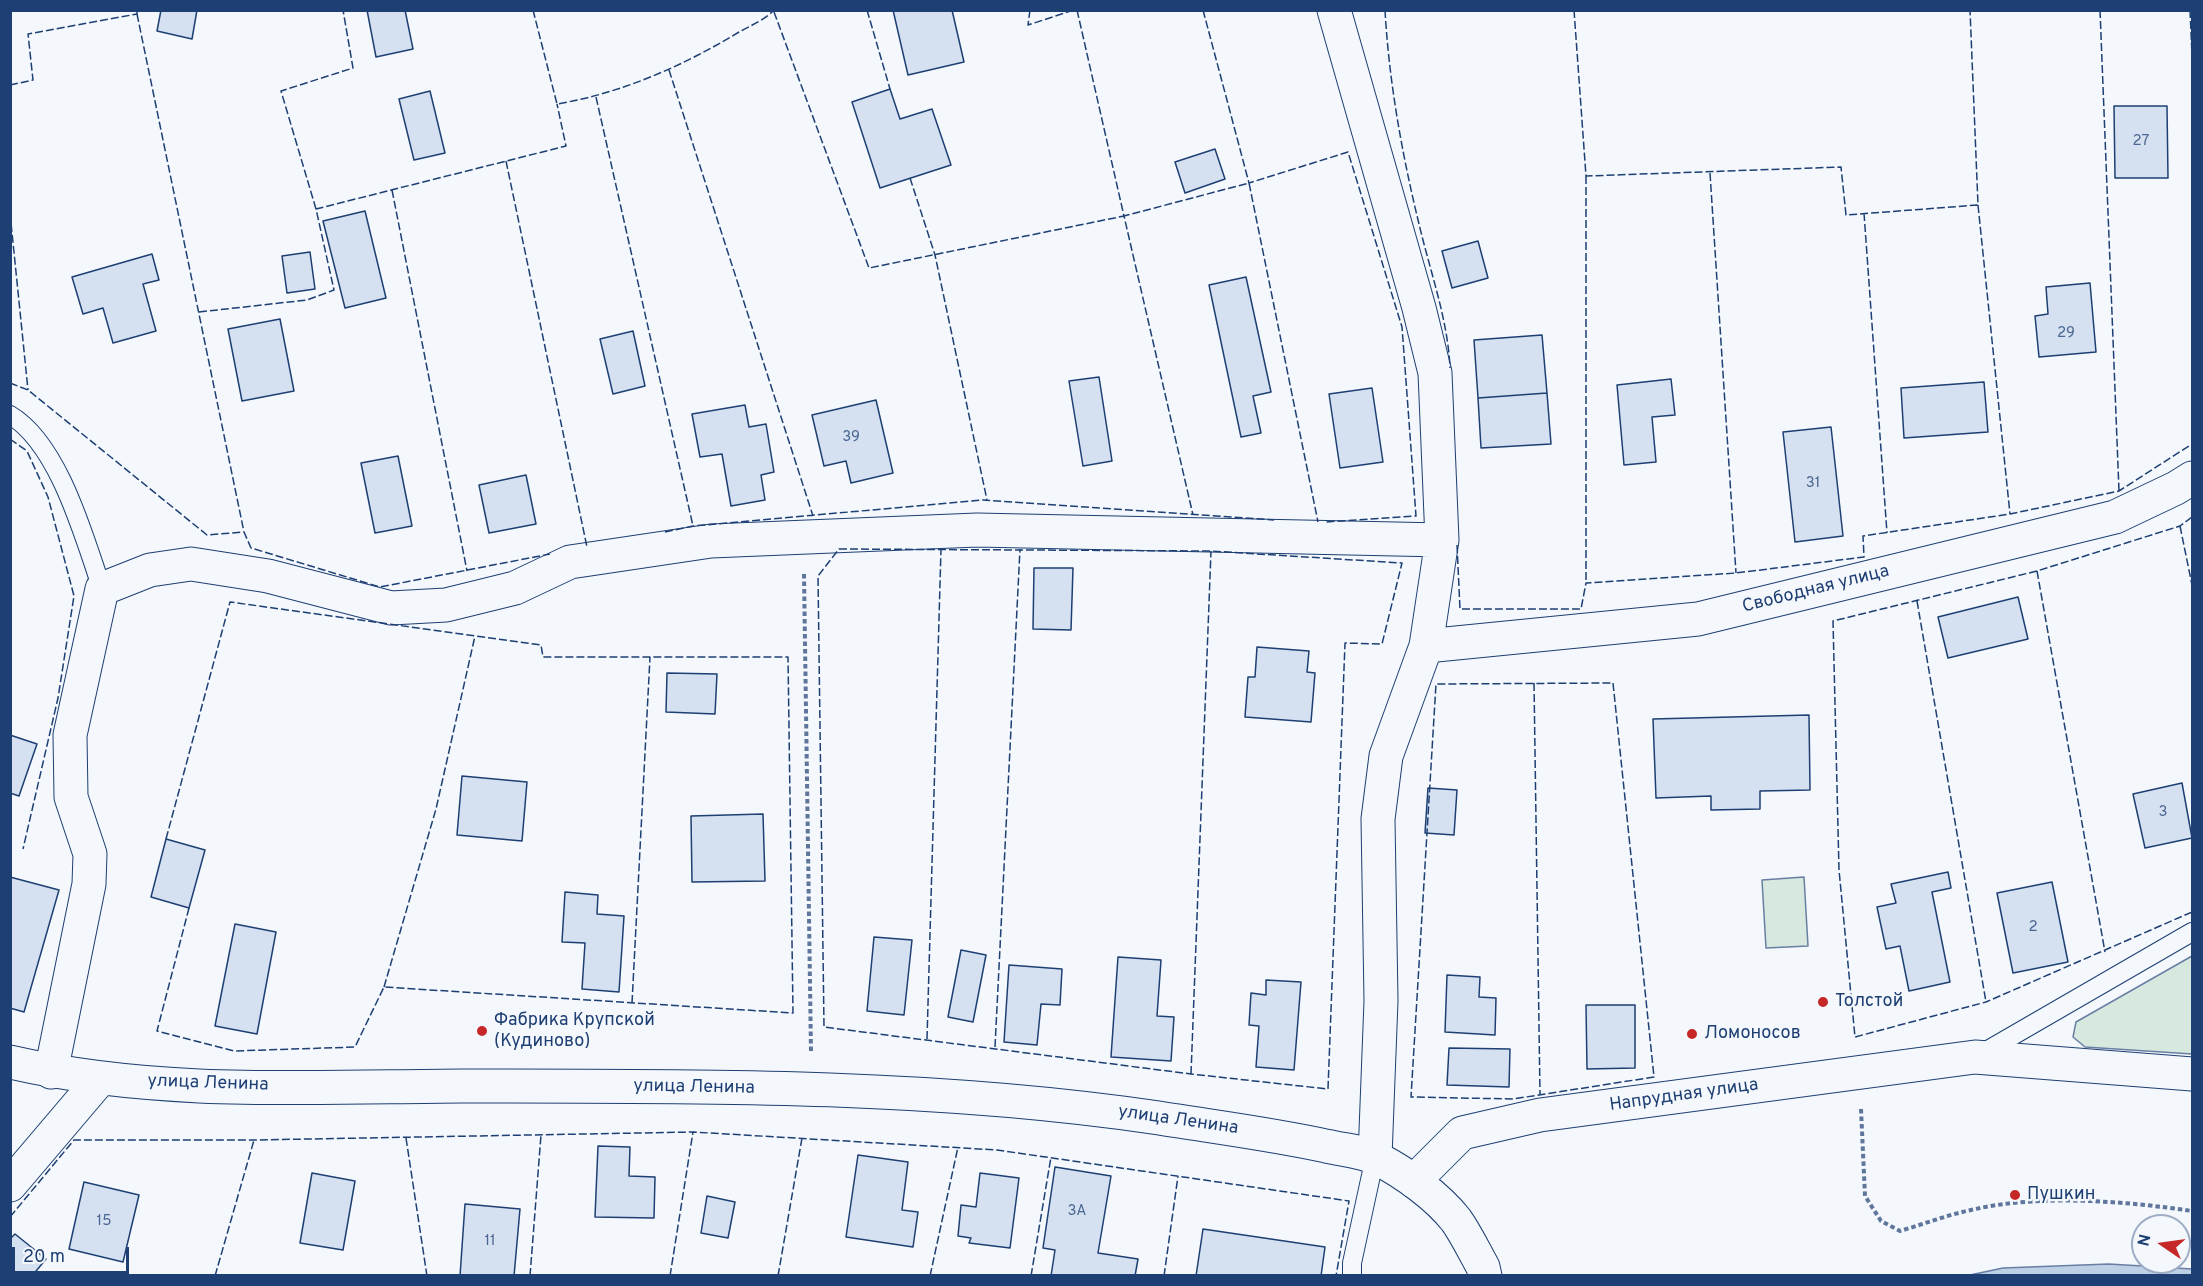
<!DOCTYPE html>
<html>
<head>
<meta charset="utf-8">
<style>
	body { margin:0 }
	#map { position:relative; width:2203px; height:1286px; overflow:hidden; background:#f4f7fb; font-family:Overpass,sans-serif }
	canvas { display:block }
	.frame { position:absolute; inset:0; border:12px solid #1d3f73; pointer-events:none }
	.north { position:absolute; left:2131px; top:1214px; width:60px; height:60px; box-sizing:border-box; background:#f4f7fb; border:2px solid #9eadc5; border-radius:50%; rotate:283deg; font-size:16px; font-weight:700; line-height:24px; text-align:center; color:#1d3f73 }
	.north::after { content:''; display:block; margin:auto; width:21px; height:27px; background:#c62828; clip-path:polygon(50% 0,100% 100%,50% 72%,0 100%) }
	.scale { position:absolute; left:12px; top:1247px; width:117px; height:27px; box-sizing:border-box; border:3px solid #1d3f73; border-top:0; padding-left:8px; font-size:18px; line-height:21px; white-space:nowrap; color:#1d3f73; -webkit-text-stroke:4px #f4f7fb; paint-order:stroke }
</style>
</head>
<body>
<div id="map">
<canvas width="2203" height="1286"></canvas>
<div class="frame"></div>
<div class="north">N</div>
<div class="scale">20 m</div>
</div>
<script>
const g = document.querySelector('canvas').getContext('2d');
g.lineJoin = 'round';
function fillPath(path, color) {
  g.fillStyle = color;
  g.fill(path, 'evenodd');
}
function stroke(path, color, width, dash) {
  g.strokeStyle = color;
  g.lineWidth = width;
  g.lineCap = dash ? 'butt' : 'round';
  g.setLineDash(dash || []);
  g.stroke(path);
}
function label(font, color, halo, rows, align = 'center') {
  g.font = font + ' Overpass,sans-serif';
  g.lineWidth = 4.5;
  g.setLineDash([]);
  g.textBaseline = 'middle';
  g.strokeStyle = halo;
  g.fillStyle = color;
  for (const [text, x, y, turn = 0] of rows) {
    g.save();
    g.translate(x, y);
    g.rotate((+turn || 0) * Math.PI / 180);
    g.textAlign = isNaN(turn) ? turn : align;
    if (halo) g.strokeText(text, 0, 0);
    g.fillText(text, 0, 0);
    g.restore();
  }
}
const green = new Path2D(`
	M1804 877 1808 946 1766 948 1762 880Z
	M2192 956V1054L2085 1047 2073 1037 2076 1022Z`);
const water = new Path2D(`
	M2109 1264 2192 1269V1275H1970L2003 1268Z`);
const building = new Path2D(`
	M161 10H197L192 39 157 31Z
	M367 10H405L413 49 376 57Z
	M893 10H952L964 62 908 75Z
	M890 89 900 119 932 109 951 165 880 188 852 102Z
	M430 91 445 153 414 160 399 99Z
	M2114 106H2167L2168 178H2115Z
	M1215 149 1225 179 1185 193 1175 162Z
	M365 211 386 298 345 308 323 221Z
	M1478 241 1488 278 1452 288 1442 251Z
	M310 252 315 289 287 293 282 256Z
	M152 254 159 280 143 284 156 331 113 343 103 308 83 314 72 277Z
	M1246 277 1271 392 1253 396 1261 433 1241 437 1209 285Z
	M2090 283 2096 352 2039 357 2035 316 2048 314 2046 287Z
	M280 319 294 391 242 401 228 329Z
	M633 331 645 386 613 394 600 339Z
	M1542 335 1547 393 1478 398 1474 340Z
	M1099 377 1112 461 1083 466 1069 381Z
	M1671 379 1675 415 1652 417 1656 462 1624 465 1617 385Z
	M1984 382 1988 432 1904 438 1901 388Z
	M1372 388 1383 462 1340 468 1329 394Z
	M1547 393 1551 444 1481 448 1478 398Z
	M876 400 893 473 851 483 846 461 824 466 812 415Z
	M745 405 749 427 766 424 774 472 761 475 765 500 731 506 722 454 700 457 692 414Z
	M1831 427 1843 536 1795 542 1783 432Z
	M398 456 412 526 375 533 361 463Z
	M526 475 536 524 489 533 479 485Z
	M1034 568H1073L1071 630 1033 629Z
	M2018 597 2028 639 1948 658 1938 617Z
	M1257 647 1309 651 1307 672 1315 673 1311 722 1245 717 1248 677H1255Z
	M667 673 717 674 715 714 666 712Z
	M1809 715 1810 790 1760 791V809L1711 810V796L1656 798 1653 719Z
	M10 735 37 744 19 796 10 793Z
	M462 776 527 782 522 841 457 835Z
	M2182 783 2192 838 2145 848 2133 794Z
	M1428 788 1457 790 1454 835 1425 833Z
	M763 814 765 881 692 882 691 816Z
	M166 839 205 850 189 908 151 897Z
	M1948 872 1951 888 1932 892 1950 982 1909 991 1900 946 1886 949 1877 907 1896 903 1891 884Z
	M10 877 59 890 24 1012 10 1008Z
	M2052 882 2068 962 2013 973 1997 893Z
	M565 892 598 895 597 914 624 916 619 992 582 989 585 943 562 942Z
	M235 924 276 932 257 1034 215 1026Z
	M874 937 912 940 904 1015 867 1011Z
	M961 950 986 955 973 1022 948 1017Z
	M1118 957 1161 960 1157 1016 1174 1017 1171 1061 1111 1057Z
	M1009 965 1062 969 1060 1005 1041 1004 1037 1045 1004 1042Z
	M1447 975 1480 977 1479 997 1496 998 1495 1035 1445 1032Z
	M1266 980 1301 982 1294 1070 1256 1067 1259 1026 1249 1025 1251 993 1266 995Z
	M1586 1005H1635V1068L1587 1069Z
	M1449 1048 1510 1049 1509 1087 1447 1085Z
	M598 1146 630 1147 629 1176 655 1177 654 1218 595 1217Z
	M858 1155 908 1162 902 1210 918 1212 913 1247 846 1237Z
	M1055 1167 1111 1176 1098 1253 1138 1259 1135 1276H1051L1055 1250 1043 1248Z
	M312 1173 355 1181 343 1250 300 1243Z
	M980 1173 1019 1178 1010 1248 969 1243 971 1238 958 1236 961 1205 976 1207Z
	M84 1182 139 1195 123 1262 69 1249Z
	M707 1196 735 1202 728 1238 701 1233Z
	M465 1204 520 1209 514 1276H460Z
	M1203 1229 1325 1247 1321 1276H1196Z
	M15 1234 46 1259 32 1276H10V1239Z`);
const path = new Path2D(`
	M804 574 811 1052
	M1861 1109 1865 1196 1881 1221 1900 1231C1924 1224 1947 1215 1971 1210 2038 1194 2125 1201 2192 1211`);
const lane = new Path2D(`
	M10 415C59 444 84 537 102 589
	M1981 1054 2192 932
	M1352 1276V1263L1375 1157`);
const street = new Path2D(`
	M1334 10 1419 308 1435 373 1442 540 1426 646 1386 756 1378 819 1381 1001 1375 1157
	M1426 646 1698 619 2115 517 2176 488 2192 478
	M51 1072 89 884 90 854 71 797 70 735 102 589 150 570 191 564 268 576 391 608 446 605 515 588 570 562 711 541 977 530 1442 540
	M1414 1181 1462 1133 1540 1115 1975 1057 2192 1074`);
const secondary = new Path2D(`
	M10 1062C158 1096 311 1087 462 1086 694 1086 929 1084 1159 1118 1215 1127 1271 1134 1326 1146 1342 1150 1363 1151 1378 1159 1405 1173 1437 1196 1456 1220 1466 1234 1474 1251 1483 1267L1485 1276
	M10 1185 100 1079`);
const fence = new Path2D(`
	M533 10 557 104C622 93 683 66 739 32 750 26 766 19 774 10
	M867 10 890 89
	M1030 10 1028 25 1074 10
	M1077 10 1124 216 1249 183 1318 522
	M1203 10 1249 183 1348 152 1402 327 1416 516 1325 522
	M1385 10C1389 82 1402 154 1419 224 1430 271 1448 320 1450 368
	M1574 10 1586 176 1841 167 1846 215 1978 205 1970 10
	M2100 10 2119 491
	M2190 10 2192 55
	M774 12 869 268 1124 216 1193 515
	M137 14 244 532
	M669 70 813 516
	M10 85 33 80 28 34 137 14V10
	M596 97 693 526
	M506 161 587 547
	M1710 173 1736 573
	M1586 176V583
	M910 178 935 255 987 500
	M392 190 467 571
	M1978 205 2010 514
	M316 209 281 91 353 68 343 10
	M10 213 28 390
	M1864 213 1887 533
	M199 312 307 300 334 290 316 209 566 146 557 104
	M10 383 28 390 207 535 244 532 251 548 380 587 550 554
	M10 439 27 451 48 497 74 596 58 698 23 849
	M2192 517 2180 526 2037 571 1833 621 1839 870 1855 1037 1986 1002 2192 912
	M2180 526 2192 585
	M665 532 693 526 983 500 1274 520
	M1457 545 1460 609H1581L1586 583 1736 573 1864 557 1863 536 2010 514 2119 491 2192 444
	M839 549 1211 551 1402 563 1382 644 1345 643 1328 1089 1191 1074 824 1027 818 576Z
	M2037 571 2105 952
	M1917 601 1986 1002
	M1534 683 1540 1095
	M1613 683 1654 1077 1513 1099 1411 1097 1436 684Z
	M166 839 230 602 541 645 543 657H788L793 1013 384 987 355 1047 234 1051 157 1031 189 908
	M384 987 436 809 475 636
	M632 1003 650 657
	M927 1039 941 549
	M995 1047 1020 549
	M1191 1074 1211 551
	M10 1117V1120
	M406 1138 427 1276
	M10 1217 74 1140H254L693 1132 997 1150 1349 1201 1336 1276
	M215 1276 254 1140
	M530 1276 541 1135
	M670 1276 693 1132
	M778 1276 802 1138
	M930 1276 958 1147
	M1031 1276 1051 1157
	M1164 1276 1178 1176`);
const markers = [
	[1823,1002,6,"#c62828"],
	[482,1031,6,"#c62828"],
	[1692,1034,6,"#c62828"],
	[2015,1195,6,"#c62828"]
];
const numberNames = [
	["27",2141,142],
	["29",2066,334],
	["39",851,438],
	["31",1813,484],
	["3",2163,813],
	["2",2033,928],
	["3А",1077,1212],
	["15",104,1222],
	["11",490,1242]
];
const streetNames = [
	["Свободная улица",1816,590,-14],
	["улица Ленина",208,1084,2],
	["улица Ленина",694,1088,1],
	["Напрудная улица",1684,1096,-8],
	["улица Ленина",1178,1121,8]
];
const poiNames = [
	["Толстой",1835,1002],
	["Фабрика Крупской",494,1021],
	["(Кудиново)",494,1042],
	["Ломоносов",1704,1034],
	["Пушкин",2027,1195]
];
fillPath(green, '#d7e8df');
stroke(green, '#687fa3', 1.5);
fillPath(water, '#bed0e5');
stroke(water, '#687fa3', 1.5);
fillPath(building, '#d5e0f0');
stroke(building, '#1d3f73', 1.5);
stroke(lane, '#1d3f73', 20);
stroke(street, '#1d3f73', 35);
stroke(secondary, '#1d3f73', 35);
stroke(path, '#5e769c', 4, [4.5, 3]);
stroke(lane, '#f4f7fb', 18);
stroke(street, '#f4f7fb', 33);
stroke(secondary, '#f4f7fb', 33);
stroke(fence, '#1d3f73', 1.5, [8, 3]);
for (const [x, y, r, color] of markers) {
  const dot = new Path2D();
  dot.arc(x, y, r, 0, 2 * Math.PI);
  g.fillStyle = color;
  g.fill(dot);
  stroke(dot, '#f4f7fb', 2);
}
label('15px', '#4b6792', null, numberNames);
label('18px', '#1d3f73', '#f4f7fb', streetNames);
label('18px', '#1d3f73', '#f4f7fb', poiNames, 'left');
</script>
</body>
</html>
